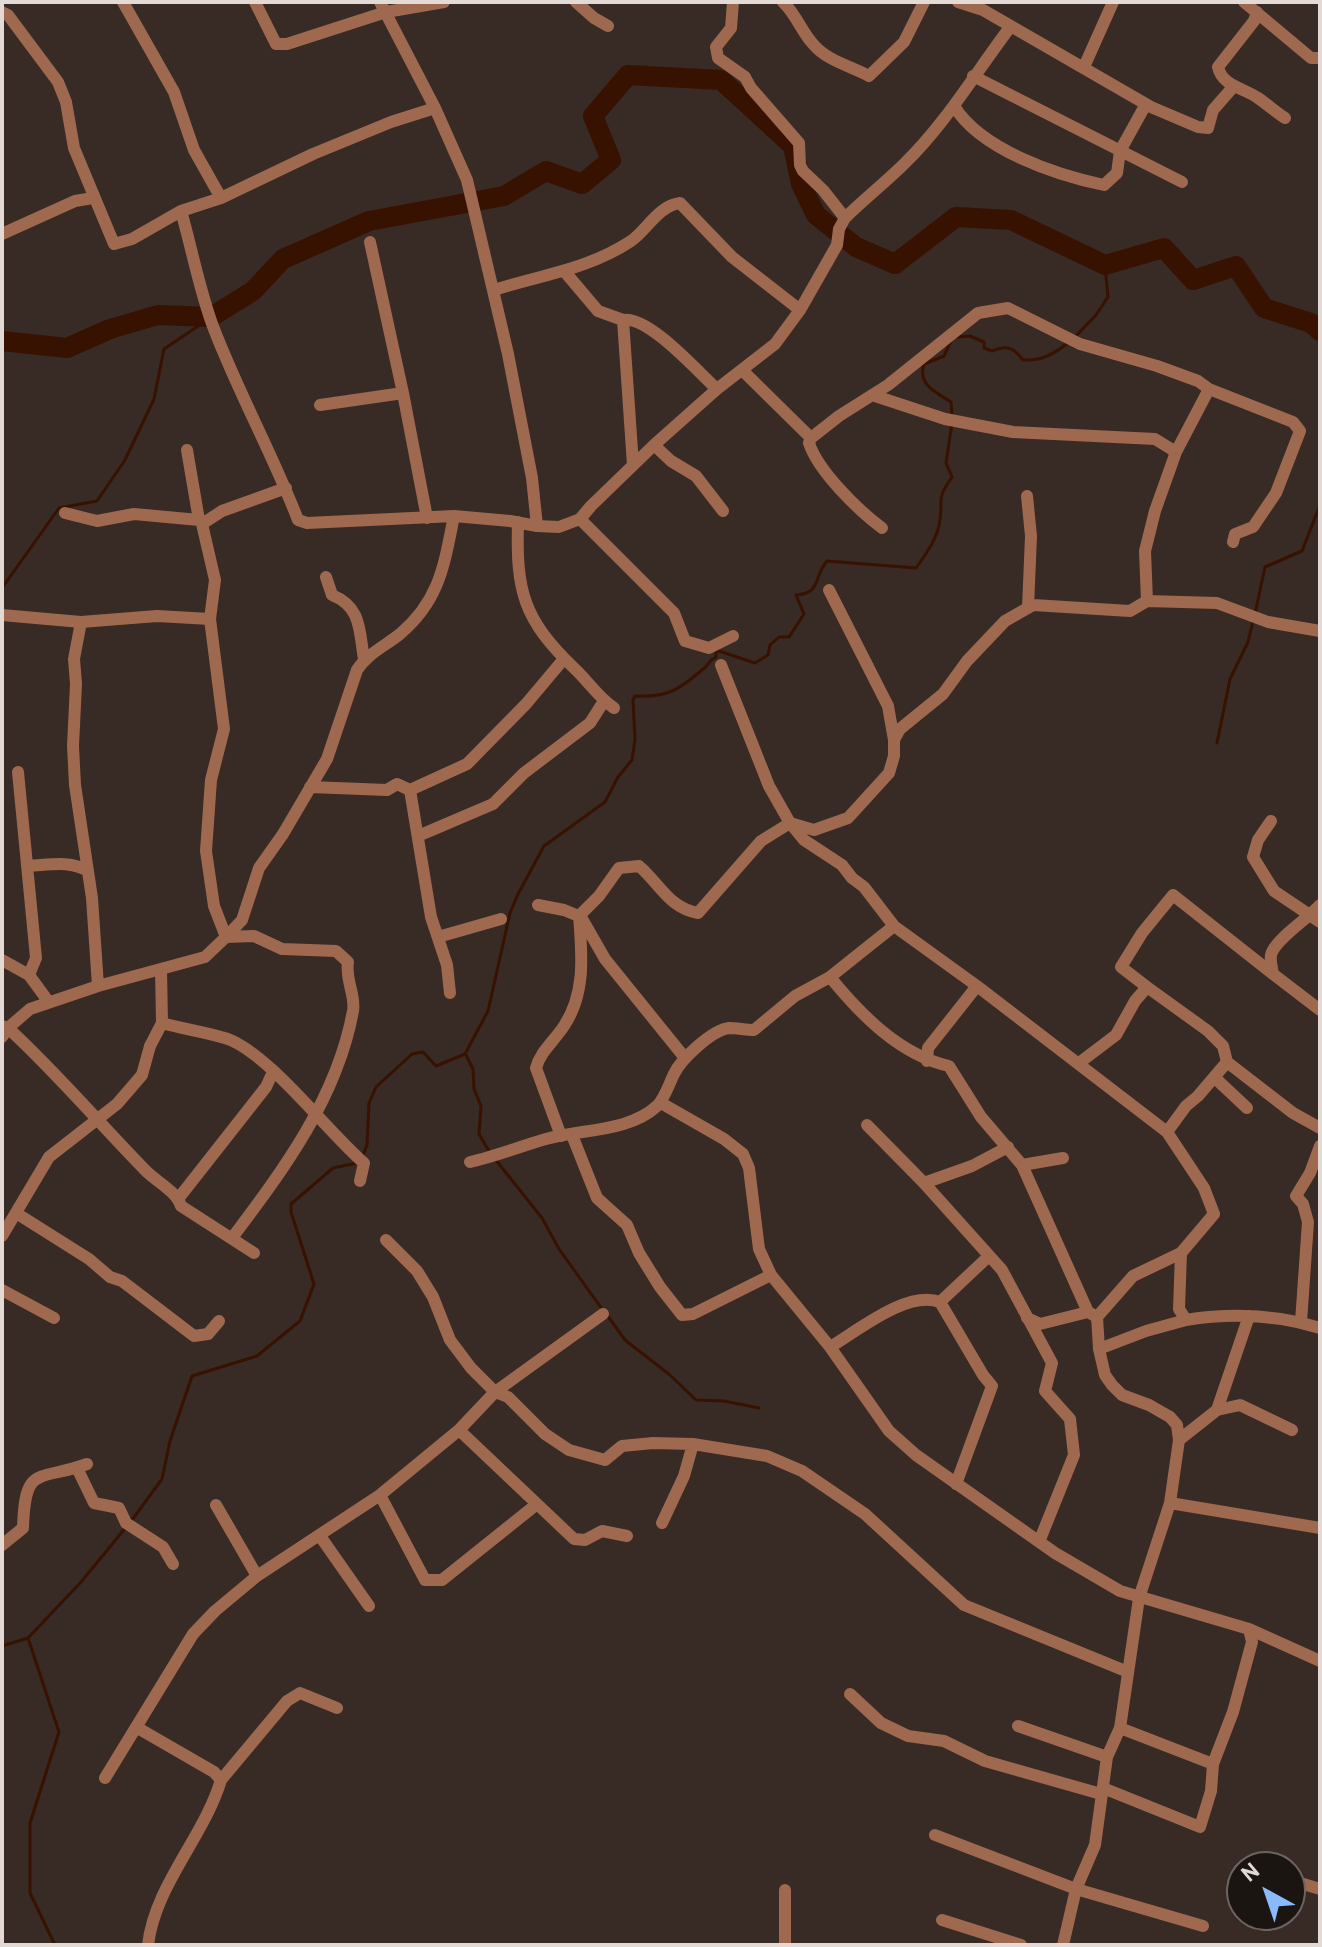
<!DOCTYPE html>
<html>
<head>
<meta charset="utf-8">
<style>
	body { margin:0 }
	#map { position:relative; width:1322px; height:1947px; overflow:hidden; background:#382a24; font-family:Overpass,sans-serif }
	canvas { display:block }
	.frame { position:absolute; inset:0; border:4px solid #e3dad6; pointer-events:none }
	.north { position:absolute; left:1226px; top:1851px; width:80px; height:80px; box-sizing:border-box; background:#1b1512; border:2px solid #6b6460; border-radius:50%; rotate:320deg; font-size:22px; font-weight:700; line-height:32px; text-align:center; color:#e3dad6 }
	.north::after { content:''; display:block; margin:auto; width:28px; height:36px; background:#8abafc; clip-path:polygon(50% 0,100% 100%,50% 72%,0 100%) }
</style>
</head>
<body>
<div id="map">
<canvas width="1322" height="1947"></canvas>
<div class="frame"></div>
<div class="north">N</div>
</div>
<script>
const g = document.querySelector('canvas').getContext('2d');
g.lineJoin = 'round';
function stroke(path, color, width, dash) {
  g.strokeStyle = color;
  g.lineWidth = width;
  g.lineCap = dash ? 'butt' : 'round';
  g.setLineDash(dash || []);
  g.stroke(path);
}
const stream = new Path2D(`
	M957 337 970 336 984 342V348L992 351C1007 345 1013 347 1023 360 1042 361 1054 354 1069 342
	M1075 337 1096 315 1108 297 1105 265
	M951 341 944 356 924 364C917 385 937 393 951 402L952 415
	M2 588 59 508 97 501 125 460 154 399 164 349 207 320
	M1255 614 1265 567 1302 551 1320 505
	M1217 743 1230 679 1248 642 1253 621
	M466 1055 473 1069 474 1089 481 1106 479 1134 490 1153
	M362 1158 367 1145 369 1103 376 1087 412 1054 423 1052 436 1066 465 1054 488 1011 510 913 518 894 544 846 605 802 618 777 632 760 635 739 633 700 635 696C666 698 679 690 702 670 708 666 708 661 716 657V650L755 663 768 655 770 645 779 637H789L804 614 796 595C822 593 813 577 827 561L916 568C926 554 938 538 940 520 943 497 936 500 952 477L946 463 952 423
	M495 1159 542 1218 559 1249 602 1309
	M607 1315 625 1340 670 1375 696 1400 724 1401 759 1408
	M132 1520 162 1479 170 1441 192 1376 257 1356 300 1321 314 1284 291 1212V1204L333 1168 357 1163
	M28 1638 59 1732 30 1823V1893L55 1945
	M2 1646 28 1638 81 1582 127 1526`);
const river = new Path2D(`
	M2 341 67 348 110 329 158 315 211 317 253 291 283 259 369 221 504 196 546 171 582 184 611 160 593 116 628 75 721 80 793 146 801 184 816 215 856 247 895 264 956 217 1011 220 1105 265 1164 248 1193 280 1236 266 1264 308 1311 323 1320 331`);
const minor = new Path2D(`
	M123 2 174 92 194 150 221 198
	M255 2 276 44H287L386 12 444 2
	M576 2 594 18 608 26
	M733 2 731 28 716 47 718 58 745 77 751 88 799 143 800 165 803 171 823 190 845 218
	M783 2C796 14 801 31 813 44 827 61 851 66 869 76L904 42 924 2
	M958 2 983 10 1151 107 1198 127 1208 128 1213 110 1234 86
	M1244 2 1311 58H1320
	M2 12 8 15 58 82 66 102 74 148 114 244 132 239 181 211 221 198 313 154 391 122 435 108
	M1257 12 1254 21 1218 67C1222 86 1244 88 1258 98 1268 105 1276 112 1285 118
	M1084 67 1113 2
	M973 76 1182 182
	M954 106C981 150 1056 175 1104 185L1117 173 1120 151 1146 104
	M181 211C192 249 200 293 214 329 239 394 273 455 298 520L307 523 454 516
	M2 234 75 201 93 198
	M370 242 403 393 427 518
	M565 272 598 311 623 320 633 465
	M494 290C541 275 589 269 631 241 647 230 658 206 680 203L732 257 800 310
	M623 320C648 315 698 372 717 389
	M742 370 811 438 809 443C818 471 858 510 882 528
	M872 395 945 419 1013 432 1155 439 1176 452
	M320 405 403 393
	M811 438 839 416 888 385 978 313 1008 308 1080 344 1157 366 1198 381 1209 389 1293 422 1300 431 1276 493 1253 527 1235 534 1233 542
	M654 445 671 461 696 476 723 511
	M187 450 199 520
	M1027 496 1031 536 1028 608
	M65 513 97 521 134 514 199 520 202 524 215 580 210 619 224 729 211 780 206 851 214 906 226 937 254 936 282 949 336 951 348 962C345 980 356 996 353 1011 337 1098 284 1169 232 1238
	M580 519 674 613 685 641 709 648 733 636
	M518 522C516 591 523 619 574 668 588 681 598 697 614 708
	M202 524 222 511 286 488
	M537 526 559 527 580 519 591 506 654 445 717 389 775 344 800 310 837 245 839 229 845 218C864 199 886 182 905 163 946 123 976 72 1011 26
	M326 577 332 595C362 607 359 631 364 659
	M829 590 888 706 894 740
	M1147 601 1145 551 1155 511 1176 452 1209 389
	M2 615 81 622 157 616 210 619
	M81 622 74 659 76 684 73 746 75 785 92 898 98 986
	M721 665 769 786 790 823 804 840 842 865 852 878 864 887 894 926 977 986 1167 1132 1204 1188 1214 1214 1181 1253 1133 1276 1097 1317
	M18 772 36 958 29 975
	M310 787 387 790 397 784 410 790 431 917 447 965 450 993
	M410 790 467 764 526 704 563 660
	M1271 821 1258 840 1253 857 1274 891 1320 922
	M418 836 493 804 524 773 590 723 604 701
	M29 866C49 865 70 860 88 871
	M538 905 564 910 581 917 605 959 685 1058
	M1320 905C1309 918 1274 940 1271 955 1270 960 1272 968 1273 974L1320 1010
	M438 937 501 919
	M2 960 29 975 48 1001
	M830 977C861 1015 900 1055 949 1066L981 1117 1022 1165 1088 1312 1097 1317 1099 1349 1105 1375 1112 1385 1122 1395 1149 1405 1170 1417 1177 1425 1179 1440 1170 1503 1139 1598 1120 1728 1107 1757 1095 1845 1076 1889 1063 1945
	M1147 987 1208 1031 1223 1046 1227 1062 1293 1113 1320 1128
	M162 1023C183 1029 207 1032 228 1039 270 1055 327 1131 364 1163L360 1181
	M2 1026 8 1028C57 1073 99 1123 146 1171 157 1182 176 1191 181 1206L254 1253
	M2 1037 8 1028 30 1009 98 986 205 957 226 937 242 920 259 868 283 834 327 759 357 670C367 654 385 646 400 634 440 600 444 565 454 516L510 521 537 526 532 478 508 354 467 180 435 108 380 2
	M927 1061 928 1048 977 986
	M1079 1063 1116 1035 1135 1001 1147 987 1121 967 1142 933 1173 895 1273 974
	M1215 1078 1247 1108
	M661 1103 724 1139 743 1154 749 1168 759 1249 771 1275 830 1347 889 1431 916 1455 1055 1553 1120 1591 1249 1629 1320 1661
	M867 1125 924 1183 1002 1270 1052 1363 1045 1391 1070 1419 1074 1455 1039 1542
	M1167 1132 1186 1106 1198 1096 1227 1062
	M572 1135 597 1198 627 1225 639 1253 660 1287 682 1315 693 1314 771 1275
	M561 1136 536 1068C540 1052 554 1041 564 1026 586 993 582 954 579 916L599 896 619 868 639 866C660 884 669 908 698 913L761 841 790 823 814 830 848 818 889 773 894 756V740L900 729 943 694 967 661 1005 621 1033 605 1130 611 1147 601 1217 603 1268 622 1320 631
	M470 1162C497 1156 521 1146 546 1139 581 1129 629 1132 657 1106 665 1098 669 1084 674 1074 681 1059 712 1030 729 1028 737 1028 746 1030 754 1030L795 996 830 977 894 926
	M1022 1165 1063 1158
	M924 1183 972 1166 1008 1147
	M178 1199 266 1087 273 1072
	M16 1213 89 1259 110 1277 122 1281 194 1336 208 1334 219 1321
	M2 1236 49 1157 117 1104 142 1075 150 1046 162 1023 161 969
	M386 1240 417 1271 433 1297 450 1340 471 1368 495 1392 508 1397 545 1434 569 1450 605 1460 622 1446 653 1443 693 1444 767 1456 802 1471 865 1514 964 1605 1128 1672
	M1181 1253 1179 1309 1186 1320C1230 1313 1277 1315 1320 1328
	M2 1290 54 1318
	M940 1302 983 1375 992 1386 956 1484
	M1027 1318 1040 1324 1088 1312
	M1301 1322 1308 1222 1303 1204 1296 1196 1310 1173 1320 1146
	M830 1347C859 1330 907 1290 940 1302L989 1256
	M1099 1349 1146 1331 1186 1320
	M1217 1410 1240 1405 1292 1430
	M459 1430 574 1539 585 1540 602 1531 627 1536
	M1179 1440 1217 1410 1249 1316
	M77 1468 94 1503 119 1508 126 1523 163 1547 173 1564
	M380 1495 425 1580H442L537 1504
	M1170 1503 1320 1528
	M216 1505 257 1576
	M662 1523 684 1476 693 1444
	M320 1536 369 1606
	M2 1545 23 1528C25 1463 38 1482 87 1464
	M850 1694 881 1723 908 1736 944 1741 985 1761 1101 1794
	M1018 1726 1107 1757
	M136 1727 214 1772 221 1780C204 1837 155 1885 148 1945
	M1120 1728 1213 1764
	M105 1778 193 1634 215 1611 257 1576 380 1495 459 1430 495 1392 603 1314
	M221 1780 287 1701 300 1693 337 1708
	M1103 1788 1200 1827 1211 1791 1213 1764 1233 1712 1252 1642 1249 1629
	M935 1835 1076 1889 1203 1926
	M1290 1880 1320 1889
	M785 1890V1945
	M942 1920 1021 1945`);
stroke(stream, '#381200', 3);
stroke(river, '#381200', 20);
stroke(minor, '#9e694f', 12);
</script>
</body>
</html>
